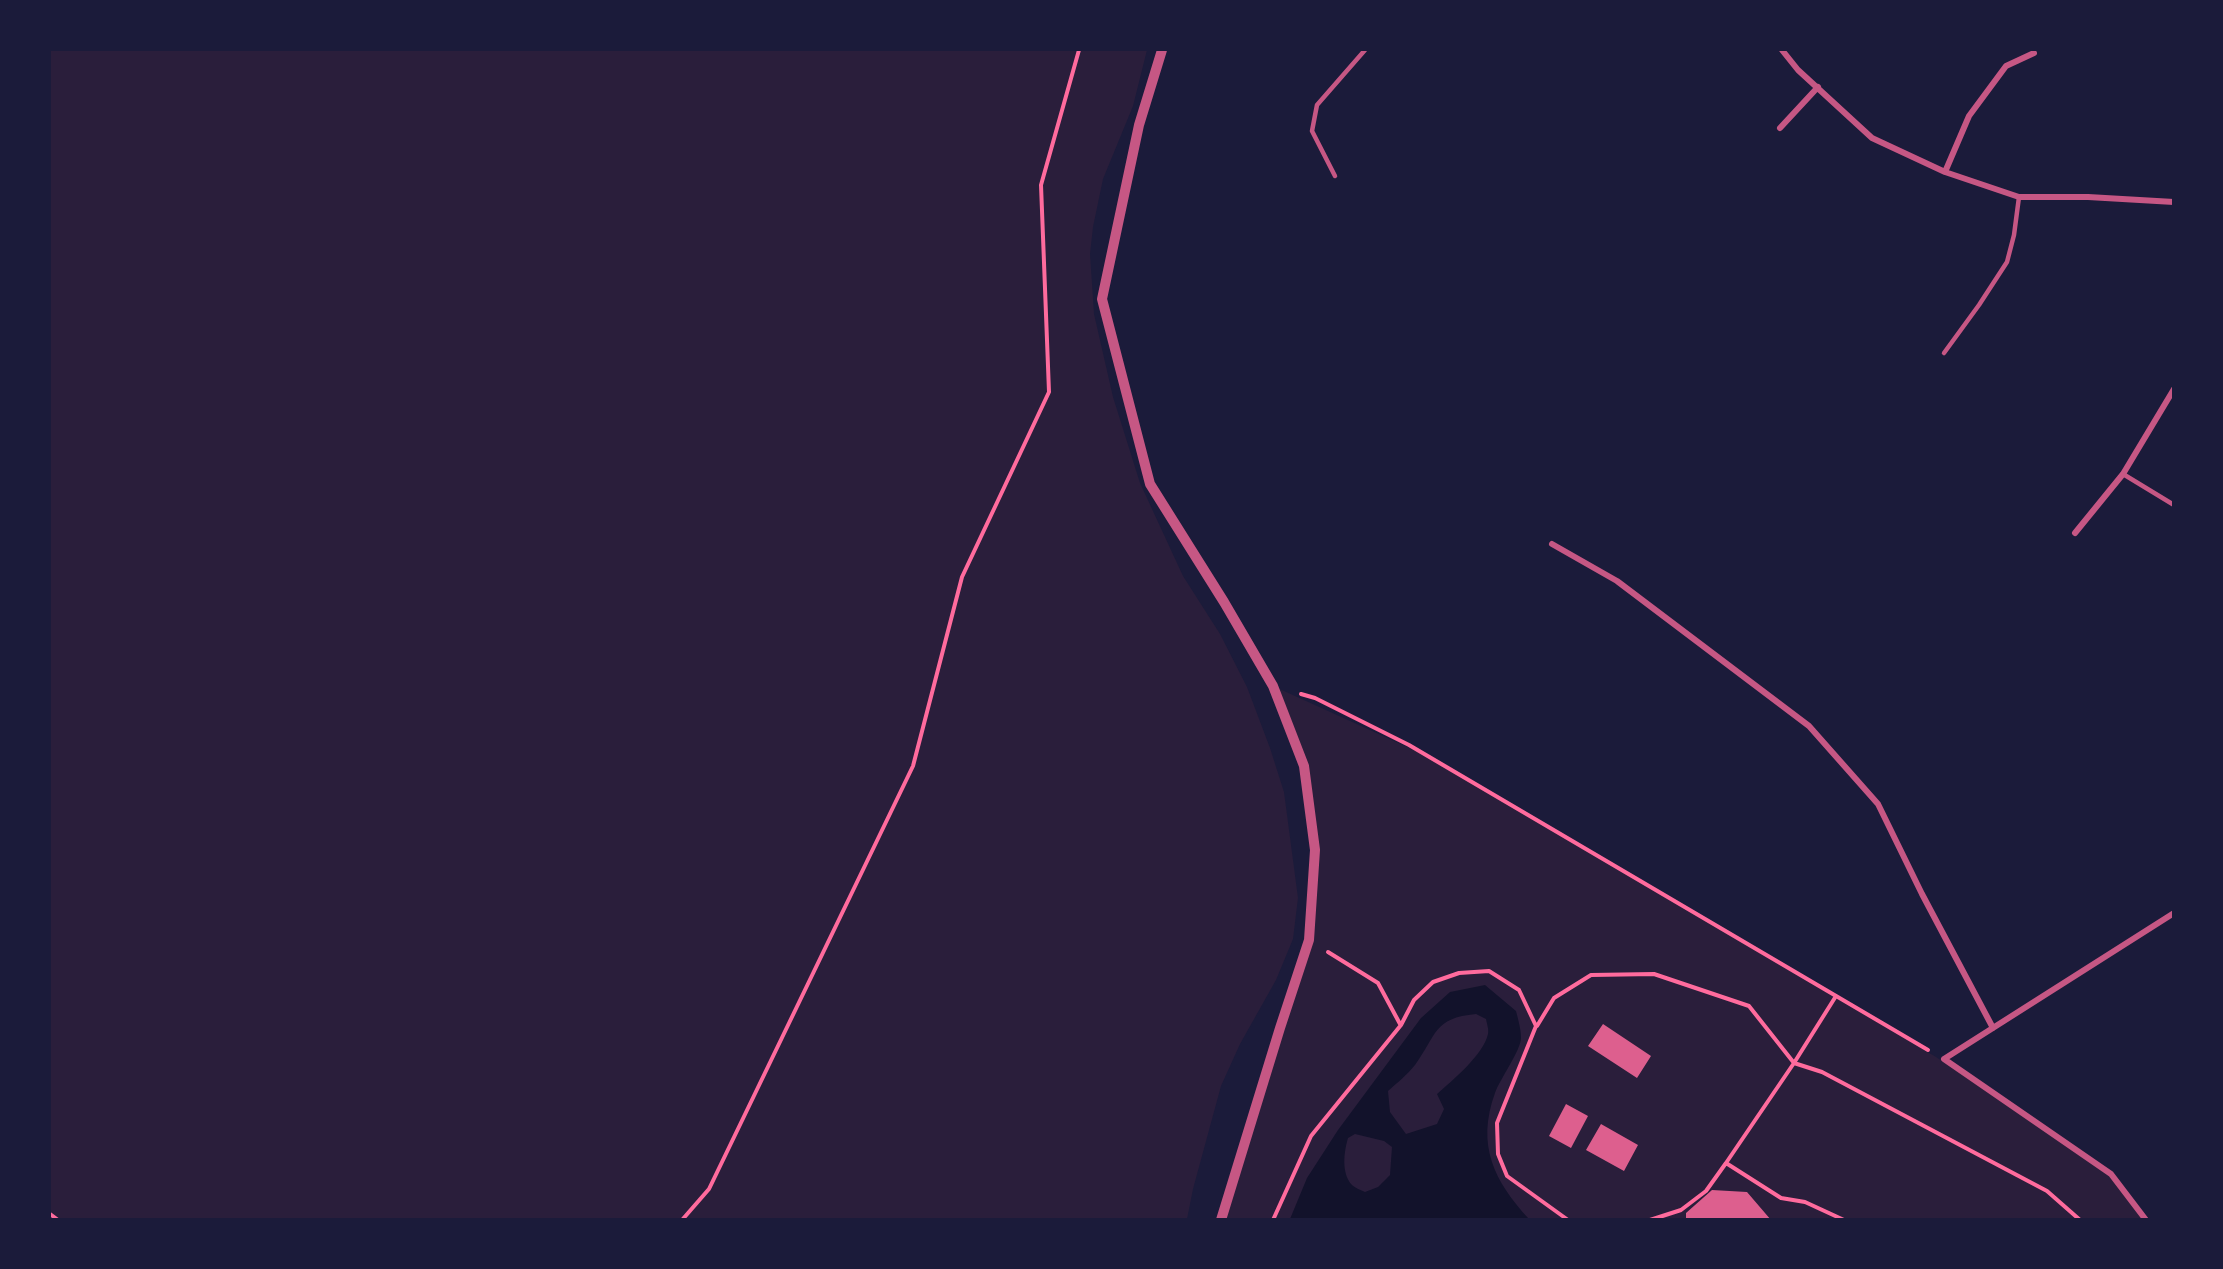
<!DOCTYPE html>
<html>
<head>
<meta charset="utf-8">
<style>
	body { margin:0 }
	#map { position:relative; width:2223px; height:1269px; overflow:hidden; background:#1b1b3a; font-family:"Open Sans",sans-serif }
	canvas { display:block }
	.frame { position:absolute; inset:0; border:51px solid #1b1b3a; pointer-events:none }
</style>
</head>
<body>
<div id="map">
<canvas width="2223" height="1269"></canvas>
<div class="frame"></div>
</div>
<script>
const g = document.querySelector('canvas').getContext('2d');
g.lineJoin = 'round';
function fillPath(path, color) {
  g.fillStyle = color;
  g.fill(path, 'evenodd');
}
function stroke(path, color, width, dash) {
  g.strokeStyle = color;
  g.lineWidth = width;
  g.lineCap = dash ? 'butt' : 'round';
  g.setLineDash(dash || []);
  g.stroke(path);
}
const green = new Path2D(`
	M50 50H1147L1133 106 1103 179 1093 227 1090 254 1094 314 1113 397 1140 483 1183 576 1220 634 1247 687 1270 748 1284 792 1298 898 1293 939 1276 980 1240 1044 1221 1086 1193 1189 1187 1219H50Z
	M1273 686 1427 756 1936 1057 2111 1174 2146 1220H1220L1309 940 1315 850 1304 766Z`);
const water = new Path2D(`
	M1485 985 1516 1011C1518 1019 1521 1029 1521 1038 1521 1050 1500 1079 1495 1093 1476 1145 1494 1181 1529 1219H1290L1307 1178 1338 1130 1421 1018 1450 992ZM1476 1014 1486 1019C1487 1024 1489 1030 1488 1034 1484 1054 1452 1081 1437 1094L1444 1109 1437 1124 1406 1134 1390 1112 1388 1091C1397 1083 1408 1074 1415 1065 1437 1035 1433 1018 1476 1014ZM1355 1134 1384 1141 1392 1147 1390 1175 1378 1187 1365 1192C1361 1190 1355 1188 1352 1185 1341 1173 1344 1152 1348 1138Z`);
const building = new Path2D(`
	M1603 1024 1651 1056 1637 1078 1588 1046Z
	M1566 1104 1588 1116 1571 1148 1549 1136Z
	M1601 1124 1638 1145 1624 1171 1586 1150Z
	M1712 1190 1747 1192 1771 1220H1686V1213Z`);
const path = new Path2D(`
	M1301 694 1315 698 1409 745 1928 1050
	M1328 952 1378 983 1400 1024
	M1537 1026 1554 998 1591 975 1654 974 1749 1006 1794 1063 1836 996
	M1726 1163 1794 1063 1822 1072 2047 1191 2080 1220
	M50 1214 58 1220
	M682 1220 709 1189 913 766 962 577 1049 392 1041 185 1079 50
	M1273 1220 1311 1136 1401 1025 1414 1000 1433 982 1459 973 1489 971 1519 990 1536 1026 1497 1123 1498 1154 1507 1176 1568 1220
	M1650 1220 1681 1210 1706 1191 1726 1163 1781 1198 1805 1202 1844 1220`);
const service = new Path2D(`
	M1335 176 1312 131 1317 105 1365 50
	M1944 353 1979 305 2007 262 2014 235 2019 197
	M2123 474 2174 505`);
const minor = new Path2D(`
	M1782 50 1798 70 1872 138 1945 172 2019 197H2088L2174 202
	M1780 128 1818 87
	M1945 172 1969 116 2006 66 2034 53
	M2075 533 2123 474 2174 389
	M1552 544 1617 581 1809 726 1878 804 1922 894 1993 1028
	M2146 1220 2111 1174 1944 1059 2174 913`);
const tertiary = new Path2D(`
	M1162 50 1139 125 1102 299 1150 484 1224 602 1273 686 1304 766 1315 850 1309 940 1280 1028 1221 1220`);
fillPath(green, '#2a1e3b');
fillPath(water, '#12122b');
fillPath(building, '#dd5f8e');
stroke(path, '#ff6b9d', 4);
stroke(service, '#c65784', 4.5);
stroke(minor, '#c65784', 6);
stroke(tertiary, '#c65784', 10);
</script>
</body>
</html>
